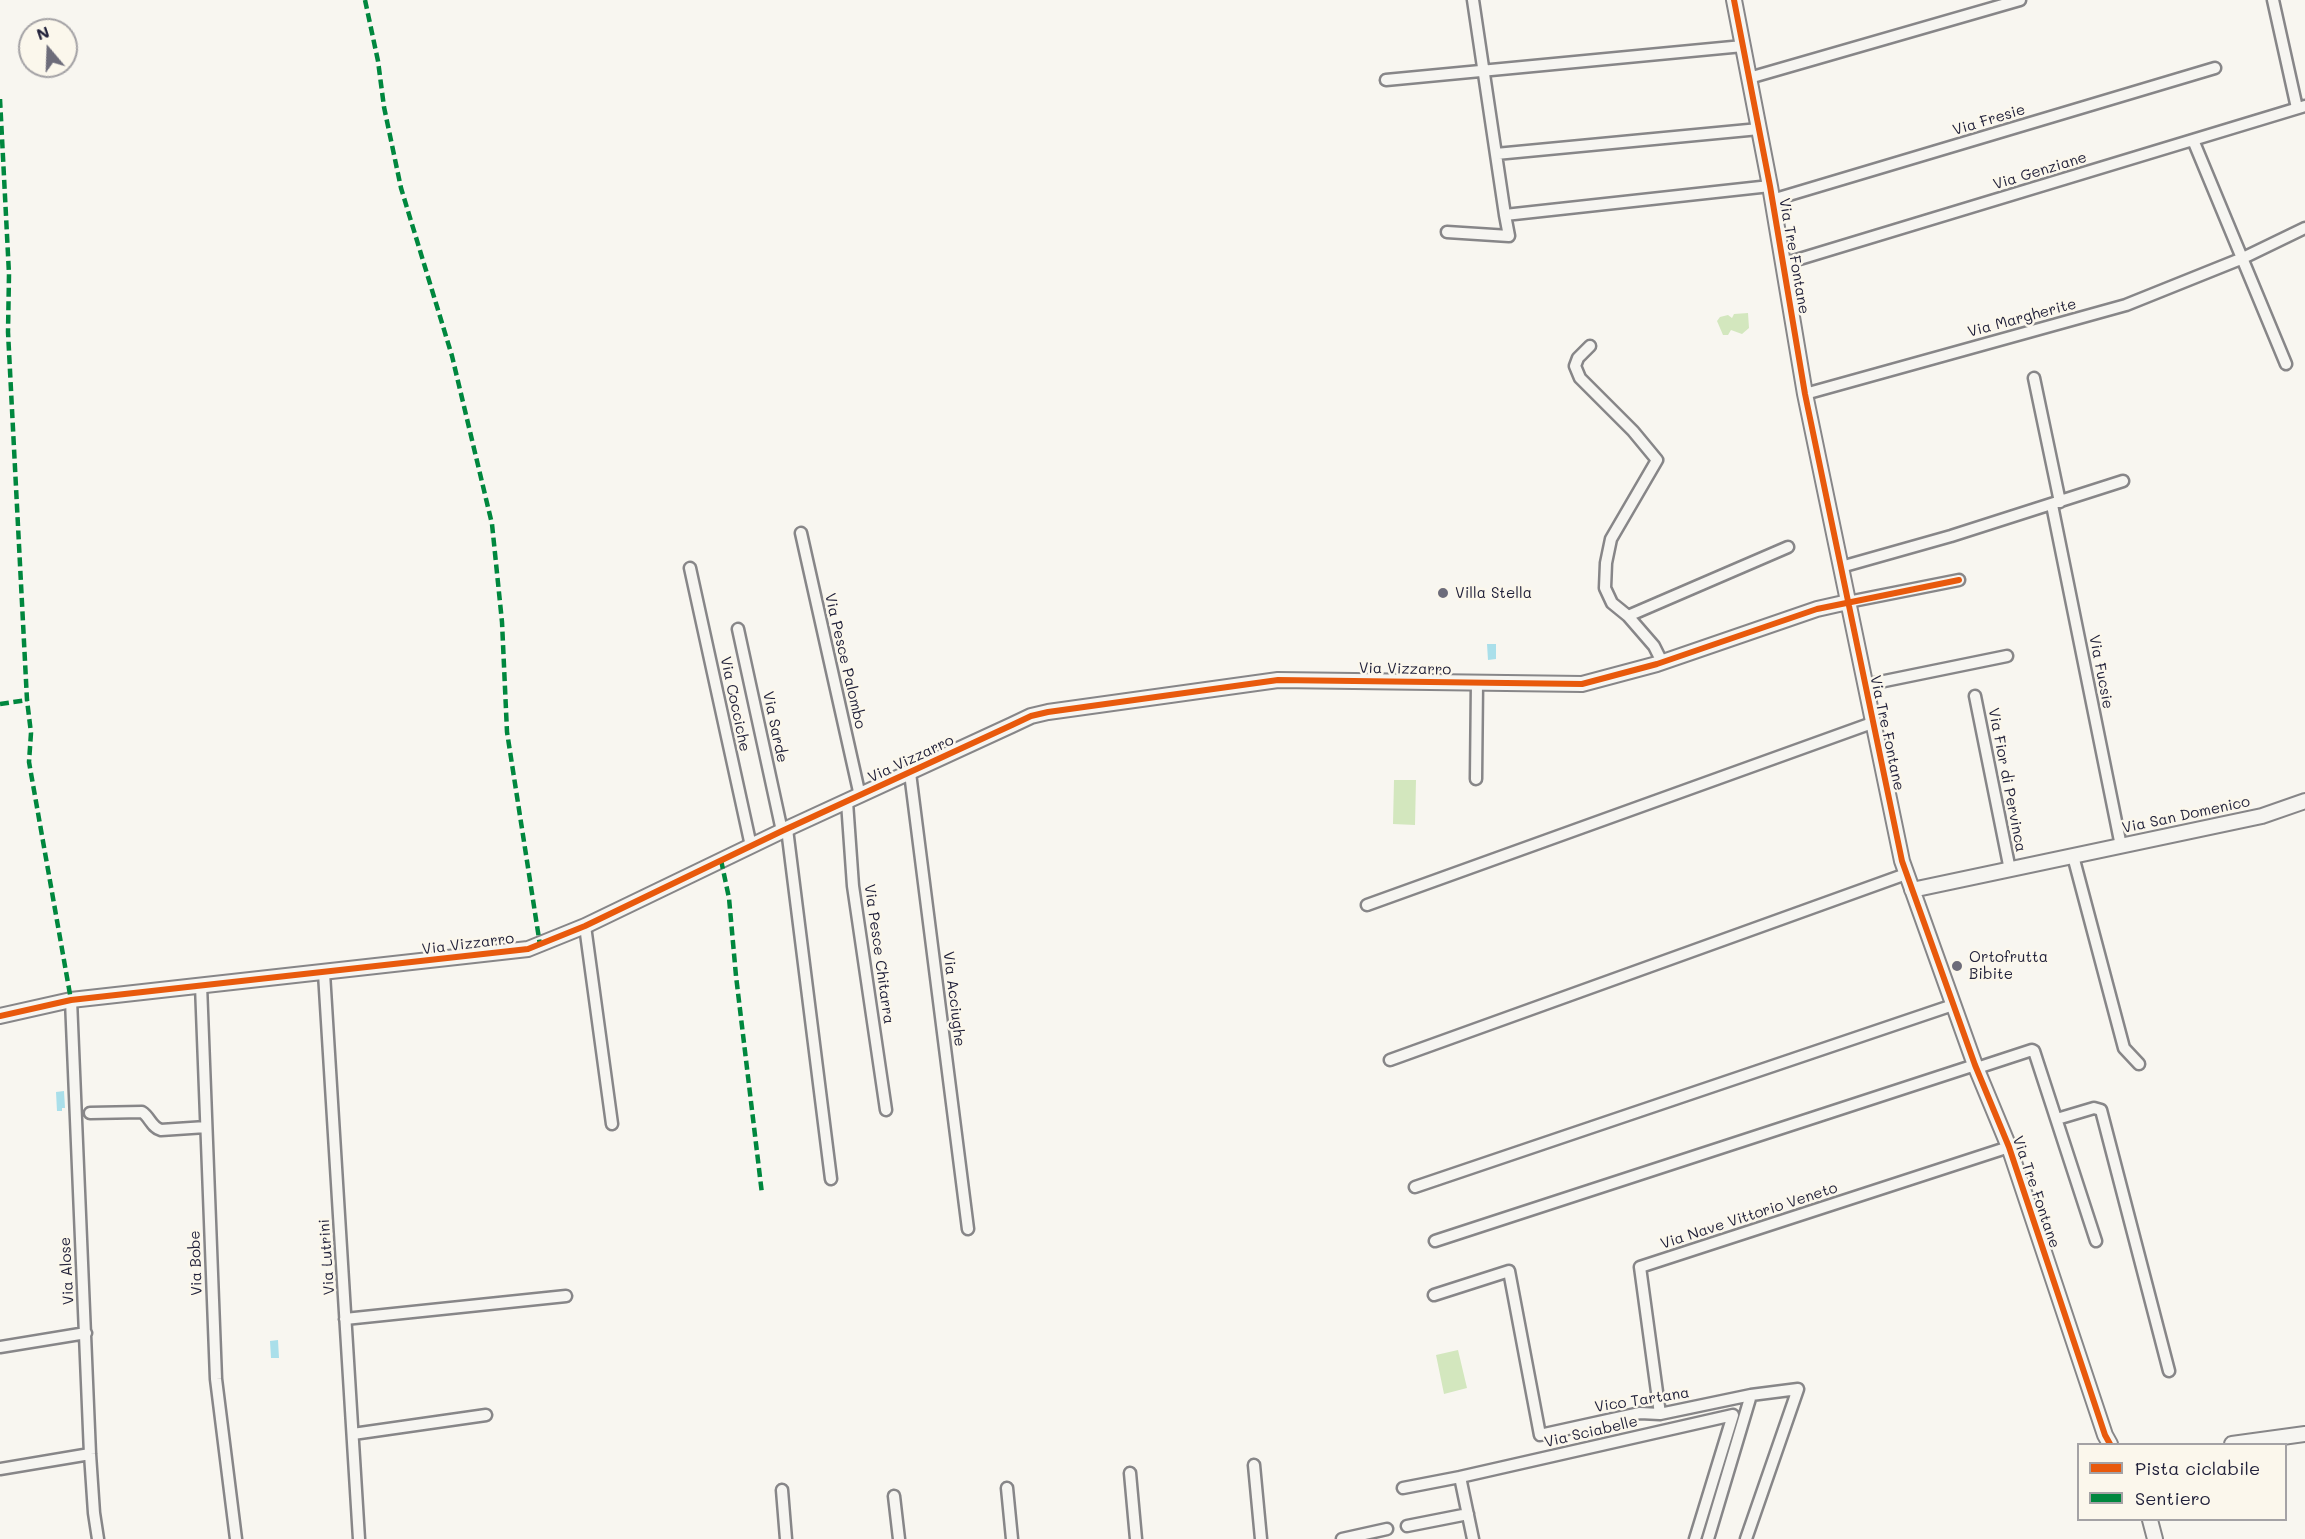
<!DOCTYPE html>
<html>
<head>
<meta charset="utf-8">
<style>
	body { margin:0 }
	#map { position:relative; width:2305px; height:1539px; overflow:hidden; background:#f8f6f0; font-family:Mali,sans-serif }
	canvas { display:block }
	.legend { position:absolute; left:2077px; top:1443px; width:210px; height:78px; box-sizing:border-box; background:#fbf7ec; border:2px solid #a4a2a5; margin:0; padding:8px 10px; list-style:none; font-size:18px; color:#22223b }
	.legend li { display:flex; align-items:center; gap:12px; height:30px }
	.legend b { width:30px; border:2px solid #a4a2a5 }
	.north { position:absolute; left:18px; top:18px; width:60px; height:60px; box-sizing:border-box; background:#fbf7ec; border:2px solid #a4a2a5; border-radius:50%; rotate:341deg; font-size:16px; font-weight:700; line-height:24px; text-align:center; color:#22223b }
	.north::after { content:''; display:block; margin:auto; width:21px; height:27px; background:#6d6c7a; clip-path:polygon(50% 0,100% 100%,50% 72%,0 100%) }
</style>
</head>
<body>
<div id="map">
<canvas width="2305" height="1539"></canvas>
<ul class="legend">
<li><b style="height:8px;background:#e8590c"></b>Pista ciclabile</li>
<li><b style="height:8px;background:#00873e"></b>Sentiero</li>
</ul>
<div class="north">N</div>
</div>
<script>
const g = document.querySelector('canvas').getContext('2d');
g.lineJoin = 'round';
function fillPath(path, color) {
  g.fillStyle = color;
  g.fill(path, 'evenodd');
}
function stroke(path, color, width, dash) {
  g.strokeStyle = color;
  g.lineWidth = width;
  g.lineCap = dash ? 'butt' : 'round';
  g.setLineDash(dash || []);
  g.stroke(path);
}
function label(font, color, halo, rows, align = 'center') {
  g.font = font + ' Mali,sans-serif';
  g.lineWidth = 5;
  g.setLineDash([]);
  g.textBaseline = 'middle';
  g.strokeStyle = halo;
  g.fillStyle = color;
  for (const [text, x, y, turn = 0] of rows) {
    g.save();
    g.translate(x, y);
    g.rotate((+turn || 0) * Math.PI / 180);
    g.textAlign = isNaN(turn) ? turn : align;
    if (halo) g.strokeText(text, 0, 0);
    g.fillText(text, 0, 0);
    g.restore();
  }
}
const green = new Path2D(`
	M1748 313 1749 328 1742 334 1731 330 1728 335H1723L1717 321 1720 317 1728 315 1732 318 1734 314Z
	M1394 780H1416L1415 825 1393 824Z
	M1458 1350 1467 1388 1444 1394 1436 1355Z`);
const water = new Path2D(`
	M1487 644H1496V659L1488 660Z
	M64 1091 65 1108H62V1111H57L56 1092Z
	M278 1340 279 1358H271L270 1341Z`);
const minor = new Path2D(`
	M1473 0 1505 215
	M2273 0 2297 108
	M1749 78 2020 0
	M1386 80 1743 46
	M2193 140 2286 364
	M1496 154 1759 129
	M1772 200 2215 68
	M1447 232 1509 236 1505 215 1770 186
	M1783 264 2305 106
	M1590 346 1578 358 1575 366 1580 378 1633 431 1657 460 1611 539 1606 563 1605 588 1612 603 1628 616 1654 646 1662 662
	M2034 378 2060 502
	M1805 394 2126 305 2243 258 2305 228
	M2052 505 2121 846
	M801 533 860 796
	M1841 567 1951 536 2123 481
	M690 568 751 846
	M1848 602 1959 580
	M1628 616 1788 547
	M738 629 782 831
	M1865 685 2007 656
	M1975 696 2010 870
	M910 773 968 1229
	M1476 779 1477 682
	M847 802 853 886 886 1110
	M787 829 831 1179
	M2073 856 2124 1048 2139 1064
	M1367 905 1872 723
	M585 926 612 1124
	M324 973 359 1539
	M201 985 216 1379 236 1539
	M71 1000 90 1454 94 1513 98 1539
	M1390 1060 1906 874
	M1977 1068 2032 1050 2034 1051 2096 1241
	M90 1113 142 1112C150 1117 151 1127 161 1130L206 1127
	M2057 1119 2094 1108 2101 1110 2169 1371
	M1415 1187 1953 1005
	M1435 1241 1975 1065
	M1434 1295 1509 1271 1540 1435 1640 1413 1660 1414 1751 1395 1798 1389 1746 1539
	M345 1319 566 1296
	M0 1347 86 1333
	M1660 1414 1640 1267 2009 1147
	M353 1434 486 1415
	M1254 1465 1261 1539
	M0 1469 90 1454
	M1130 1473 1136 1539
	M1007 1488 1012 1539
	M1403 1488 1460 1477
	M782 1490 786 1539
	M894 1496 899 1539
	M1407 1526 1468 1514
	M1342 1539 1387 1529
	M1473 1539 1460 1477 1733 1415 1695 1539
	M1708 1539 1751 1395`);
const tertiary = new Path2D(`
	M1734 0 1770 186 1805 394 1902 861 1975 1065 2009 1147 2105 1435 2110 1444
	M1912 890 2262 816 2305 801
	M0 1016 71 1000 528 949 585 926 782 831 1012 725 1031 716 1048 712 1278 680 1582 684 1657 664 1817 609 1848 602
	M2232 1444 2305 1434
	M2150 1520 2155 1539`);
const quiet = new Path2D(`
	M365 0 378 61 384 107 401 188 452 356 492 524 502 622 507 732 540 945
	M0 99 9 274 8 332 27 700 31 733 29 762 71 1000
	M0 704 27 700
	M721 860 729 898 736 976 762 1194`);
const cycleway = new Path2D(`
	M1734 0 1770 186 1805 394 1902 861 1975 1065 2009 1147 2105 1435 2110 1444
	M0 1016 71 1000 528 949 585 926 782 831 1012 725 1031 716 1048 712 1278 680 1582 684 1657 664 1817 609 1959 580`);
const markers = [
	[1443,593,6,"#6d6c7a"],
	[1957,966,6,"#6d6c7a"]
];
const streetNames = [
	["Via Fresie",1989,120,-17],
	["Via Genziane",2040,171,-17],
	["Via Tre Fontane",1794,256,80],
	["Via Margherite",2022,318,-15],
	["Via Pesce Palombo",845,661,77],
	["Via Vizzarro",1405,669,1],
	["Via Fucsie",2101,672,79],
	["Via Cocciche",735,704,78],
	["Via Sarde",775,727,78],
	["Via Tre Fontane",1887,733,78],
	["Via Vizzarro",911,759,-25],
	["Via Fior di Pervinca",2007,780,79],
	["Via San Domenico",2186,815,-12],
	["Via Vizzarro",468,944,-7],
	["Via Pesce Chitarra",879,954,82],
	["Via Acciughe",954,999,83],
	["Via Tre Fontane",2036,1192,71],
	["Via Nave Vittorio Veneto",1749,1216,-18],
	["Via Lutrini",327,1257,-94],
	["Via Bobe",196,1263,-92],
	["Via Alose",67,1271,-93],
	["Vico Tartana",1642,1400,-9],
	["Via Sciabelle",1591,1432,-13]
];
const poiNames = [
	["Villa Stella",1455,593],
	["Ortofrutta",1969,957],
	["Bibite",1969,974]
];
fillPath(green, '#d3e7be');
fillPath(water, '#aadfea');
stroke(minor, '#878688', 15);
stroke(tertiary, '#878688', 18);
stroke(minor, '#f6f5f1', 10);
stroke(tertiary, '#f6f5f1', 14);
stroke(quiet, '#00873e', 4.5, [9, 4.5]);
stroke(cycleway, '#e8590c', 6);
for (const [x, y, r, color] of markers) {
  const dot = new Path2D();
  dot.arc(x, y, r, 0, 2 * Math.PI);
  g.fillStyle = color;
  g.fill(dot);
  stroke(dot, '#fbf7ec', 2);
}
label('15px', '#22223b', '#fbf7ec', streetNames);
label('15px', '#22223b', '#fbf7ec', poiNames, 'left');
</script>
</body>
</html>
